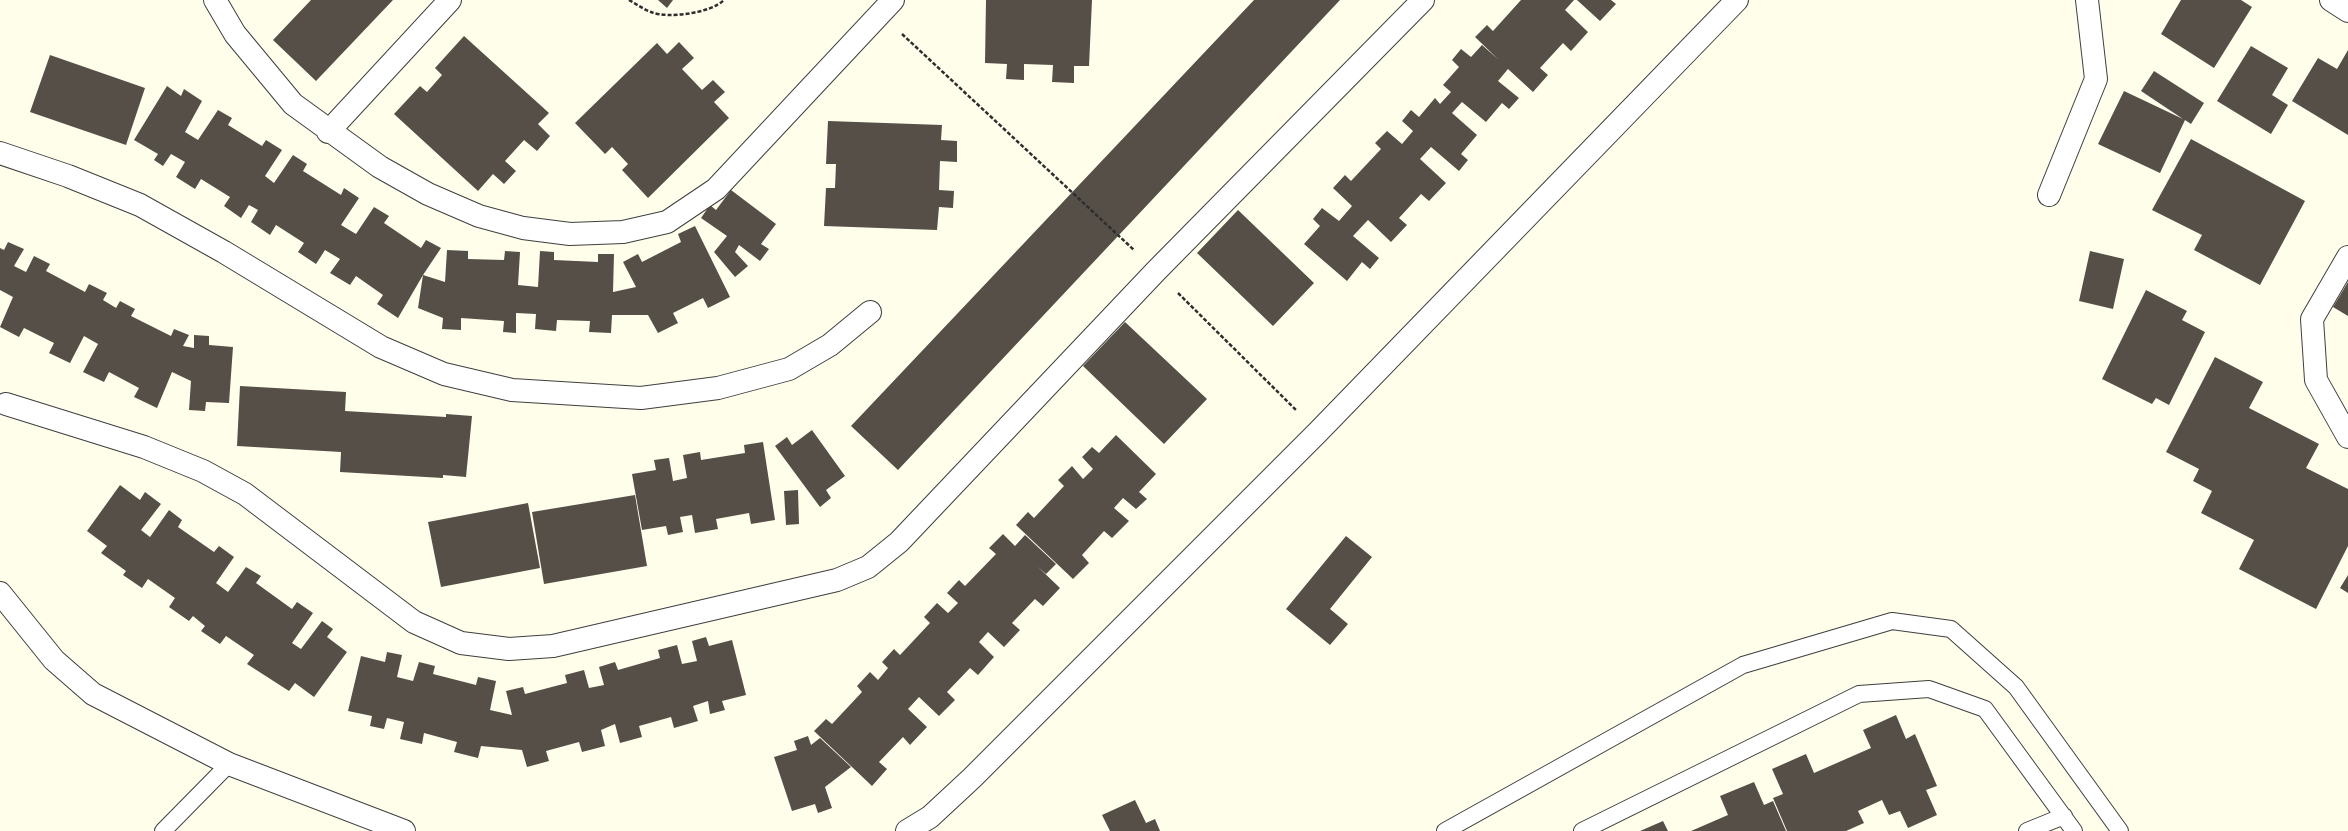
<!DOCTYPE html>
<html>
<head>
<meta charset="utf-8">
<style>
	body { margin:0 }
	canvas { display:block; background:#fffeeb }
</style>
</head>
<body>
<canvas width="2348" height="831"></canvas>
<script>
const g = document.querySelector('canvas').getContext('2d');
g.lineJoin = 'round';
function fillPath(path, color) {
  g.fillStyle = color;
  g.fill(path, 'evenodd');
}
function stroke(path, color, width, dash) {
  g.strokeStyle = color;
  g.lineWidth = width;
  g.lineCap = dash ? 'butt' : 'round';
  g.setLineDash(dash || []);
  g.stroke(path);
}
const building = new Path2D(`
	M311 0H393L316 81 273 40Z
	M658 0H673L667 8Z
	M986 0H1092L1089 66H1074V83L1052 82 1053 65 1024 64V80L1006 79 1007 64 985 63Z
	M1254 0H1340L898 470 851 426Z
	M1521 0H1574L1565 10 1588 32 1571 51 1563 43 1540 68 1548 75 1533 92 1508 69 1498 81 1519 98 1509 109 1502 103 1486 122 1462 102 1452 113 1477 135 1461 154 1468 160 1459 171 1431 147 1420 159 1446 183 1429 201 1421 194 1399 218 1407 225 1391 242 1368 220 1353 236 1379 258 1370 269 1362 262 1347 281 1304 244 1320 226 1313 219 1322 208 1339 221 1352 206 1333 188 1345 175 1351 181 1381 149 1375 143 1387 131 1402 144 1413 131 1402 121 1411 110 1419 117 1435 98 1440 104 1451 92 1443 85 1459 67 1452 60 1461 49 1471 57 1482 45 1499 60 1475 37 1487 25 1493 31Z
	M1577 0H1611L1616 4 1600 21Z
	M2181 0H2241L2252 7 2214 68 2161 34Z
	M464 36 549 113 538 124 550 136 537 151 524 140 505 161 516 171 504 184 493 174 478 191 394 114 420 86 427 92 442 75 435 68Z
	M679 42 694 58 682 69 702 90 713 80 725 92 714 102 729 118 648 198 622 170 628 164 612 147 605 154 575 123 657 43 667 54Z
	M2251 46 2288 68 2272 95 2288 105 2271 134 2217 101Z
	M2348 50V135L2292 101 2318 58 2337 69Z
	M50 55 145 88 126 145 30 112Z
	M2154 71 2204 103 2191 124 2185 120 2160 173 2098 144 2124 91 2183 119 2141 91Z
	M167 86 181 96 184 89 202 101 185 132 198 140 218 110 232 118 228 125 262 146 266 140 282 150 265 176 274 183 293 155 307 164 303 171 341 195 344 188 359 198 341 225 356 234 374 207 389 216 384 223 421 248 426 240 441 248 423 275 445 282 447 250 468 251V259L504 260 505 251 520 252 518 285 538 287 540 251 554 252V260L598 262V254H614L613 292 636 287 623 262 638 254 642 262 681 242 678 234 695 226 730 297 708 308 703 298 673 313 678 323 658 333 648 315H612L611 333 589 332 590 321 557 320 556 331 535 329 536 314 516 313V333L503 332 504 321 461 318V330L442 329 443 318 418 308 423 275 398 318 377 304 383 295 356 276 350 285 330 273 340 259 325 250 316 264 298 252 304 243 276 225 270 235 251 222 258 210 249 205 241 218 224 206 230 197 201 179 195 189 176 177 185 162 171 154 163 166 154 160 158 154 134 140Z
	M828 121 942 125 941 140 957 141V162L940 161 939 190 954 191 953 208 939 207 937 230 824 226 826 188H835L836 164H826Z
	M2191 139 2305 201 2260 285 2194 250 2202 235 2152 210Z
	M731 190 776 224 761 244 769 249 760 261 739 245 735 252 748 266 735 277 714 252 727 236 701 218 710 205 716 210Z
	M1238 210 1314 283 1273 326 1197 253Z
	M8 242 24 249 14 266 26 272 34 256 50 264 46 271 85 292 89 284 107 293 103 300 116 308 120 301 135 309 131 316 171 336 174 329 189 335 183 346 194 348V335L209 336V345L233 347 229 403 206 402 205 411 189 410 191 381 172 372 157 408 134 397 139 388 109 372 104 382 83 372 98 344 84 336 70 363 49 353 54 343 24 328 19 337 0 327 13 297 0 290V248L4 250Z
	M2090 251 2124 259 2113 309 2079 301Z
	M2348 282V316L2333 307Z
	M2146 290 2187 311 2182 320 2205 332 2169 405 2156 398 2152 404 2102 379Z
	M1125 322 1207 399 1164 444 1083 366Z
	M2215 357 2263 382 2249 408 2319 444 2306 468 2348 489V546L2316 609 2239 569 2254 540 2201 513 2212 491 2193 481 2199 469 2166 452Z
	M240 386 346 392 345 411 446 417V414L472 416 466 477 443 475V478L340 472 341 452 237 446Z
	M812 430 845 476 826 490 831 498 820 507 775 446 787 437 792 445Z
	M1116 435 1156 474 1139 492 1147 499 1136 509 1123 498 1114 508 1129 521 1112 538 1104 531 1082 555 1089 563 1073 579 1016 525 1028 512 1034 518 1064 486 1058 480 1072 466 1083 479 1093 469 1082 457 1092 447 1099 453Z
	M763 442 775 520 751 524 749 513 716 519 718 529 695 533 692 515 680 517 683 532 668 535 666 526 642 530 632 474 656 470 654 460 669 458 673 481 687 478 683 455 700 452 701 460 745 453 744 445Z
	M120 485 140 500 145 492 161 504 141 530 150 537 169 510 182 520 178 527 214 552 219 546 234 557 216 583 228 592 246 567 261 576 256 583 292 609 297 602 313 613 292 643 301 649 322 621 333 629 327 637 347 652 314 697 295 683 289 691 247 664 254 655 226 636 220 644 201 631 205 626 193 616 189 621 169 607 175 598 148 579 142 588 123 575 126 571 101 553 107 546 87 531Z
	M798 490 799 524 786 525 784 491Z
	M635 495 647 566 544 584 532 512Z
	M528 503 540 568 441 587 428 522Z
	M1003 534 1015 546 1025 535 1056 564 1046 574 1037 566 1060 588 1043 606 1035 599 1012 623 1020 630 1004 647 988 632 979 642 994 657 978 675 970 668 947 692 955 700 939 716 919 697 908 709 927 727 910 745 903 737 879 762 887 769 872 786 814 731 826 719 832 724 862 692 857 686 870 672 878 680 888 668 882 662 894 649 900 655 930 623 924 617 937 603 948 613 958 603 947 593 959 580 965 586 996 554 989 548Z
	M1346 536 1372 557 1330 609 1348 624 1330 645 1286 609Z
	M2348 575V593L2340 588Z
	M706 637 709 646 732 640 746 695 722 701 725 710 710 714 708 701 693 706 698 721 674 728 671 717 639 726 642 737 620 743 615 724 601 730 605 746 582 752 579 742 546 751 549 761 527 767 522 750 481 746 478 758 454 752 457 742 424 733 422 744 400 739 404 722 387 718 384 729 370 726 372 716 348 711 361 656 385 662 387 652 402 655 397 677 413 681 419 662 435 666 433 674 476 685 478 677 496 681 490 710 512 715 506 691 523 687 525 694 567 683 565 675 584 670 589 688 604 685 599 667 615 662 618 670 660 658 658 650 677 645 682 664 697 661 692 641Z
	M1896 715 1906 739 1915 734 1937 786 1926 790 1937 815 1908 828 1900 811 1889 815 1882 800 1858 811 1864 823 1846 831H1787L1773 798 1783 794 1772 769 1806 754 1814 773 1871 748 1863 730Z
	M808 736 811 745 820 738 851 767 825 787 832 808 818 813 815 804 792 811 774 757 797 750 794 741Z
	M1754 782 1764 805 1773 801 1786 831H1691L1728 815 1720 796Z
	M1135 800 1146 823 1155 819 1160 831H1110L1102 815Z
	M1663 821 1668 831H1640Z`);
const path = new Path2D(`
	M629 0C636 4 643 9 651 12 668 19 711 13 724 0
	M902 34 1134 250
	M1178 293 1296 410`);
const service = new Path2D(`
	M163 831 229 764
	M1445 831 1743 665 1892 621 1951 629 2016 687 2120 831
	M1582 831 1859 694 1929 689 1985 709 2074 831
	M2027 831 2064 816`);
const minor = new Path2D(`
	M215 0 235 34 293 104 380 167 428 194 479 216 523 228 570 234 623 232 667 222 716 189 893 0
	M2331 0 2348 11
	M328 132 450 0
	M0 153 68 176 140 205 224 252 381 347 444 374 512 390 641 398 718 388 789 369 830 345 870 312
	M2049 195 2096 79 2087 0
	M2348 257 2312 319 2316 380 2348 437
	M6 404 144 447 203 471 245 494 414 622 461 643 509 649 553 646 837 580 868 567 899 542 1156 271 1423 0
	M0 593 54 660 93 694 229 764 404 831
	M907 831 930 817 972 778 1318 432 1737 0`);
fillPath(building, '#554f48');
stroke(service, '#3f3f3f', 18);
stroke(minor, '#3f3f3f', 24);
stroke(path, '#2e2e2e', 2.5, [4, 2]);
stroke(service, '#fff', 16);
stroke(minor, '#fff', 22);
</script>
</body>
</html>
